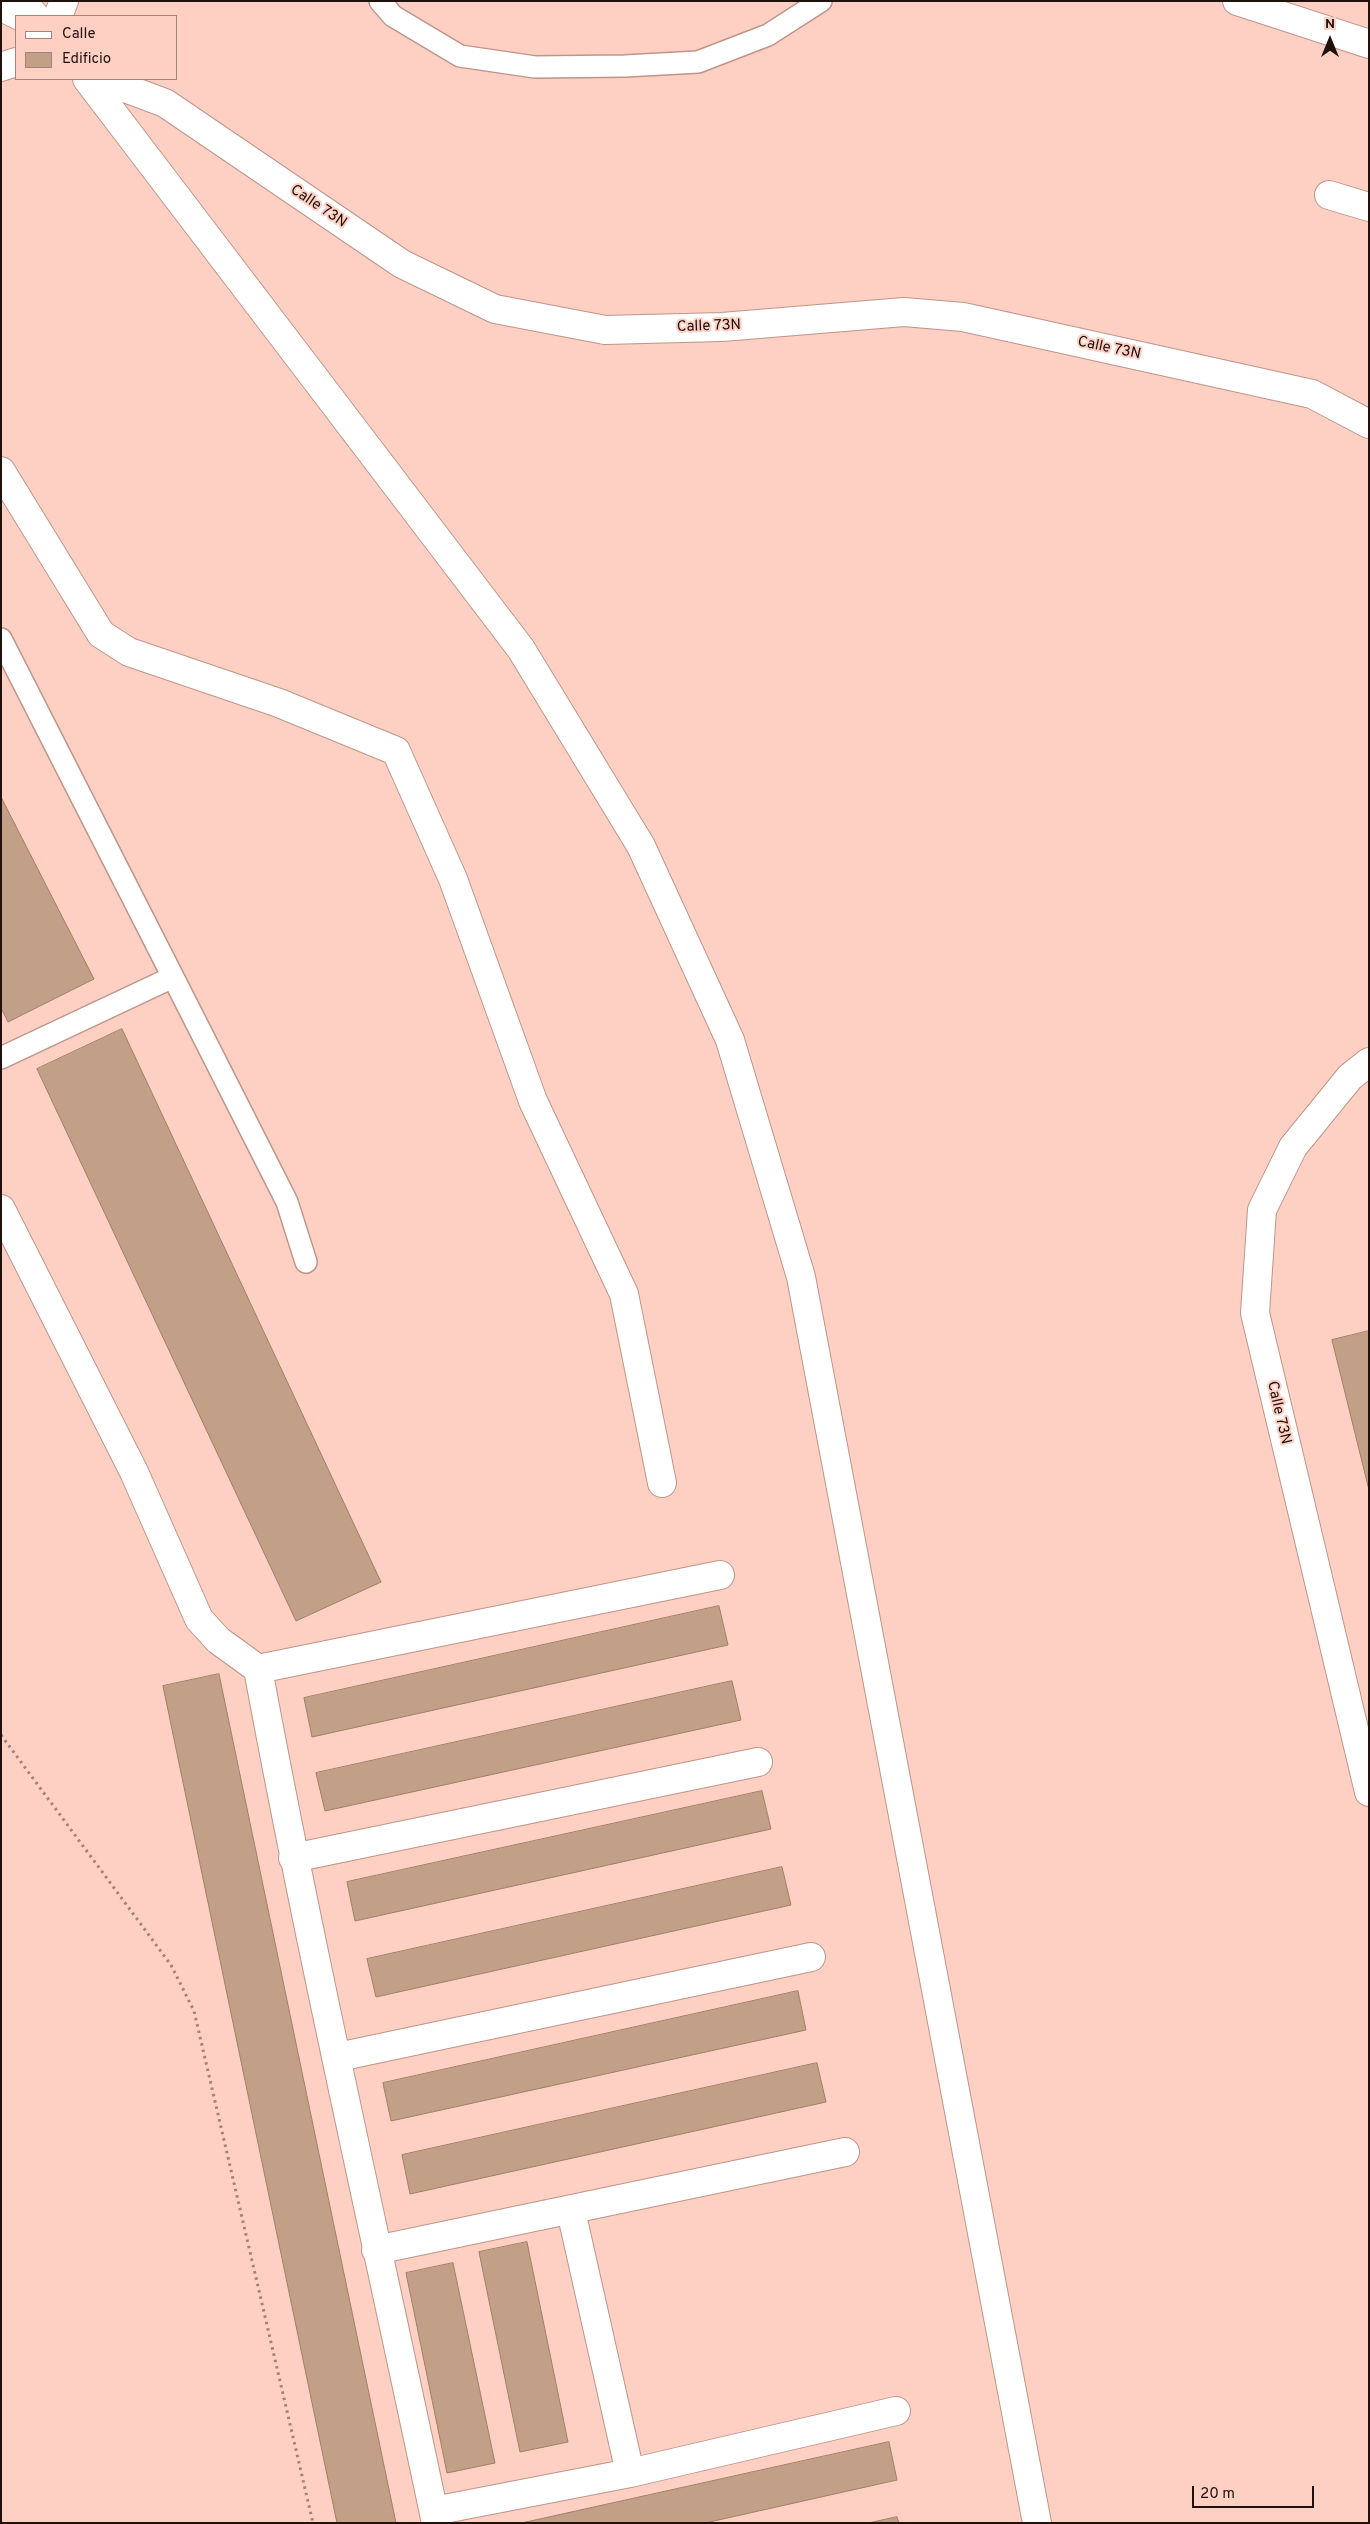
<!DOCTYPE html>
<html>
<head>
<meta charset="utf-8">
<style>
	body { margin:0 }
	#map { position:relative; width:1370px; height:2524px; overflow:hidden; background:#fdd0c3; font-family:Overpass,sans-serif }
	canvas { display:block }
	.frame { position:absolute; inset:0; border:2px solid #20110d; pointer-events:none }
	.legend { position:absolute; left:15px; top:15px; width:162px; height:65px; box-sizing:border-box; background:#fdd0c3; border:1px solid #a5847a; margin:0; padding:6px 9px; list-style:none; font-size:15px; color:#20110d }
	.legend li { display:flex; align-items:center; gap:10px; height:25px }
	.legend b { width:25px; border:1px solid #a5847a }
	.north { position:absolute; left:1305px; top:15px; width:50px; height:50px; -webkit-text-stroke:4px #fdd0c3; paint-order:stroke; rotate:0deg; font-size:14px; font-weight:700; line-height:20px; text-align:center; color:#20110d }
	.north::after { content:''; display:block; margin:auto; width:18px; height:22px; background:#20110d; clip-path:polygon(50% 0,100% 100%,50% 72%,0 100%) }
	.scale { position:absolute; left:1192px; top:2486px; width:122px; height:22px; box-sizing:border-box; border:2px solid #20110d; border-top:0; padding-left:6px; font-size:15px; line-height:18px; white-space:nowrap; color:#20110d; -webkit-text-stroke:4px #fdd0c3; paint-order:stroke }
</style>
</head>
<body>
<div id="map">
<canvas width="1370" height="2524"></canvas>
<div class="frame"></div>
<ul class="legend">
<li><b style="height:6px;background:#fff"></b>Calle</li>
<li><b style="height:14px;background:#c29f87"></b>Edificio</li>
</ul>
<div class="north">N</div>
<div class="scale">20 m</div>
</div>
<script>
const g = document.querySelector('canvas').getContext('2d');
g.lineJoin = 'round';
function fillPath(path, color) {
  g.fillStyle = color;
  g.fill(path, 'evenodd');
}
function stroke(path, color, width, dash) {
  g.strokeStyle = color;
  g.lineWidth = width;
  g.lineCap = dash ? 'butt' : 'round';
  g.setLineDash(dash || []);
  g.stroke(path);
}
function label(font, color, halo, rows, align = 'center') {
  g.font = font + ' Overpass,sans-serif';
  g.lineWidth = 4;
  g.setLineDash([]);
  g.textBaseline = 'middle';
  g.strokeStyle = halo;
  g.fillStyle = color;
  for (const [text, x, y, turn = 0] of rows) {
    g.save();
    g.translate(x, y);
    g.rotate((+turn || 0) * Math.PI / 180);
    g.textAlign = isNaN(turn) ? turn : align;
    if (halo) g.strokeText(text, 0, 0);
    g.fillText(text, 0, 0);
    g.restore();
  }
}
const building = new Path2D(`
	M1 797 94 979 8 1022 1 1008Z
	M122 1029 381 1582 296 1621 37 1069Z
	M1369 1331V1490L1332 1340Z
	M719 1606 728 1645 312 1737 304 1698Z
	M219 1674 396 2523H337L163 1686Z
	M732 1681 741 1720 325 1811 316 1773Z
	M762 1791 771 1829 355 1921 347 1882Z
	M782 1867 791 1905 376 1997 367 1959Z
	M798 1991 806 2030 391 2121 383 2083Z
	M817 2063 826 2102 410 2194 402 2155Z
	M527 2242 568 2442 520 2452 479 2252Z
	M453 2263 495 2463 447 2473 406 2273Z
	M889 2442 897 2480 705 2523H522Z
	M897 2517 899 2523H869Z`);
const path = new Path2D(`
	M1 1735 171 1965 194 2011 313 2523`);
const service = new Path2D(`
	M380 1 393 16 460 56 535 67 625 66 698 62 768 35 821 1
	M1 639 173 977
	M1 1058 173 977 287 1202 306 1262`);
const minor = new Path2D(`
	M22 1 35 16
	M1 67 16 62
	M87 79 521 649 641 846 730 1040 801 1277 1037 2523
	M97 92 122 87 165 103 402 264 495 309 605 330 722 327 904 312 963 317 1312 394 1369 424
	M1329 195 1369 207
	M1 471 101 634 129 652 279 703 396 751 453 879 533 1101 624 1294 662 1483
	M1369 1062 1350 1077 1293 1147 1262 1210 1255 1313 1369 1792
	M1 1209 134 1472 199 1619 218 1640 258 1669C311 1955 376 2238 436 2523
	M258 1669 720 1575
	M293 1858 758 1762
	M338 2057 811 1957
	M571 2211 630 2473
	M376 2250 845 2152
	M434 2511 630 2473 896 2411`);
const trunk = new Path2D(`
	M1237 1 1369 44
	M1 7 20 16
	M58 16 64 1`);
const streetNames = [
	["Calle 73N",318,207,34],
	["Calle 73N",709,327,-2],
	["Calle 73N",1109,349,12],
	["Calle 73N",1278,1413,77]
];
fillPath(building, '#c29f87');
stroke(building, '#a17f67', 1);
stroke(service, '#bf9589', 24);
stroke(minor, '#bf9589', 30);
stroke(trunk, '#bf9589', 30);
stroke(path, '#a38279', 3, [2.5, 4]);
stroke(service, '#fff', 21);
stroke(minor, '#fff', 28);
stroke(trunk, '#fff', 28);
label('15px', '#20110d', '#fdd0c3', streetNames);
</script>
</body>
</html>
